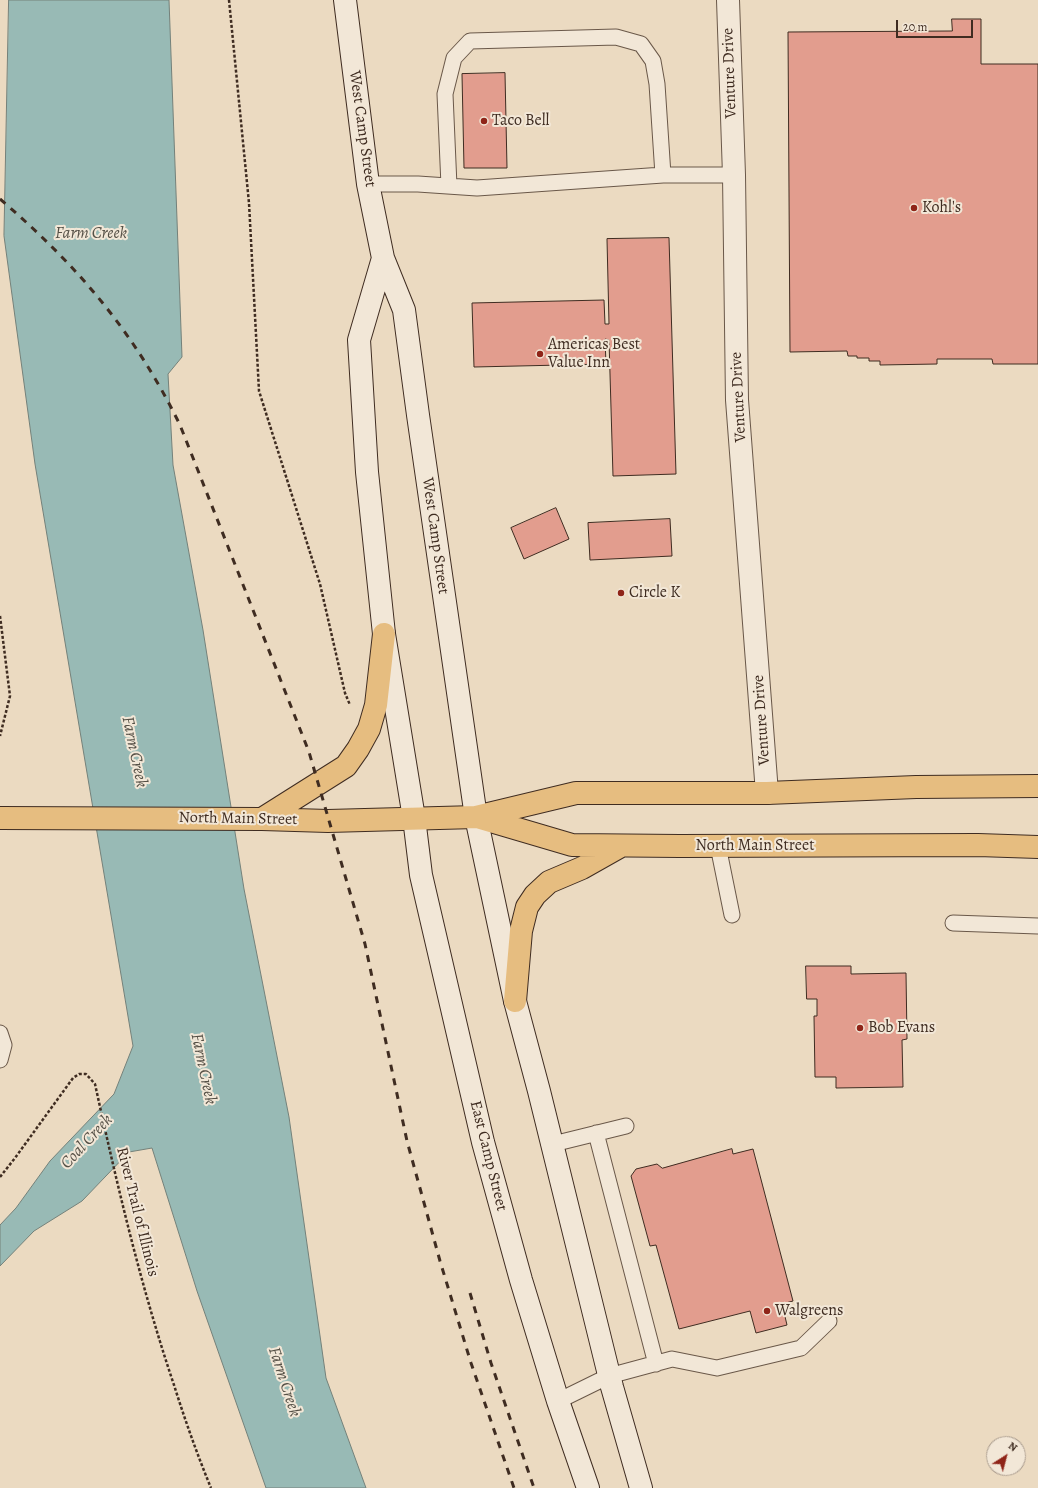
<!DOCTYPE html>
<html>
<head>
<meta charset="utf-8">
<style>
	body { margin:0 }
	#map { position:relative; width:1038px; height:1488px; overflow:hidden; background:#ebdac1; font-family:Alegreya,serif }
	canvas { display:block }
	.north { position:absolute; left:986px; top:1436px; width:40px; height:40px; box-sizing:border-box; background:#f2e7d7; border:1px solid #aa9c8e; border-radius:50%; rotate:36deg; font-size:11px; font-weight:700; line-height:16px; text-align:center; color:#3f2c21 }
	.north::after { content:''; display:block; margin:auto; width:14px; height:18px; background:#8f2418; clip-path:polygon(50% 0,100% 100%,50% 72%,0 100%) }
	.scale { position:absolute; left:896px; top:20px; width:77px; height:18px; box-sizing:border-box; border:2px solid #3f2c21; border-top:0; padding-left:5px; font-size:12px; line-height:14px; white-space:nowrap; color:#3f2c21; -webkit-text-stroke:3px #f2e7d7; paint-order:stroke }
</style>
</head>
<body>
<div id="map">
<canvas width="1038" height="1488"></canvas>
<div class="north">N</div>
<div class="scale">20 m</div>
</div>
<script>
const g = document.querySelector('canvas').getContext('2d');
g.lineJoin = 'round';
function fillPath(path, color) {
  g.fillStyle = color;
  g.fill(path, 'evenodd');
}
function stroke(path, color, width, dash) {
  g.strokeStyle = color;
  g.lineWidth = width;
  g.lineCap = dash ? 'butt' : 'round';
  g.setLineDash(dash || []);
  g.stroke(path);
}
function label(font, color, halo, rows, align = 'center') {
  g.font = font + ' Alegreya,serif';
  g.lineWidth = 4;
  g.setLineDash([]);
  g.textBaseline = 'middle';
  g.strokeStyle = halo;
  g.fillStyle = color;
  for (const [text, x, y, turn = 0] of rows) {
    g.save();
    g.translate(x, y);
    g.rotate((+turn || 0) * Math.PI / 180);
    g.textAlign = isNaN(turn) ? turn : align;
    if (halo) g.strokeText(text, 0, 0);
    g.fillText(text, 0, 0);
    g.restore();
  }
}
const water = new Path2D(`
	M9 0H169L182 357 168 374 173 465 203 630 244 889 289 1117 326 1378 366 1488H266L197 1291 152 1148 129 1152 82 1201 34 1231 0 1266V1225L16 1208 50 1161 114 1094 133 1046 35 464 4 236Z`);
const building = new Path2D(`
	M952 19H981V64H1038V364H993L992 359H937V364L880 365V361H869V358H857V356H848L847 351 790 352 788 32 952 31Z
	M505 73 507 168H464L462 74Z
	M669 238 676 474 613 476 609 340 605 339 606 364 474 367 472 303 604 300 605 324H609L607 239Z
	M556 508 569 539 524 559 511 528Z
	M670 519 672 556 590 560 588 523Z
	M806 966H851V974L906 973 907 1039 902 1040 903 1087 836 1088V1077H815L814 1016H817V999H807Z
	M732 1149 733 1154 753 1149 793 1301 782 1304 787 1325 756 1333 750 1311 679 1329 656 1245 650 1246 631 1176 636 1169 657 1164 662 1168Z`);
const path = new Path2D(`
	M229 0 249 203 259 391 320 584 345 693 350 705
	M0 616 10 696 0 736
	M0 1177 15 1158 73 1078 79 1074H86L95 1084C117 1185 141 1287 174 1385 185 1420 197 1454 211 1488`);
const lane = new Path2D(`
	M368 184H418L477 188 663 175H734
	M449 186 445 94 454 58 470 41 616 37 641 44 653 61 657 84 663 175
	M718 846 732 915
	M953 923 1038 926
	M0 1033 4 1045 0 1060
	M596 1133 656 1364
	M553 1144 626 1126
	M558 1401 609 1376 672 1359 717 1368 801 1348 829 1321`);
const street = new Path2D(`
	M728 0 734 175 737 400 767 793`);
const secondary = new Path2D(`
	M345 0 368 184 383 258 404 310 418 415 476 817 515 1001 539 1091 612 1387 641 1488
	M383 258 359 340 367 472 384 634 414 818 421 875 483 1142 521 1280 558 1401 588 1488`);
const primary = new Path2D(`
	M477 817 572 845 680 846 978 845 1038 847
	M0 818 262 819 328 821 476 817 576 793H767L916 787 1038 786
	M262 819 346 766 358 749 369 729 376 705 384 634
	M515 1001 521 931 527 907 535 895 549 882 582 868 621 846`);
const rail = new Path2D(`
	M0 199C78 266 135 333 180 425L309 752 365 944 407 1141 440 1261 471 1363 514 1488
	M470 1293 491 1363 534 1488`);
const markers = [
	[484,121,4,"#8f2418"],
	[914,208,4,"#8f2418"],
	[540,354,4,"#8f2418"],
	[621,593,4,"#8f2418"],
	[860,1028,4,"#8f2418"],
	[767,1311,4,"#8f2418"]
];
const streetNames = [
	["Venture Drive",730,73,-92],
	["West Camp Street",362,129,82],
	["Venture Drive",739,397,-93],
	["West Camp Street",435,536,82],
	["Venture Drive",762,720,-94],
	["North Main Street",238,819,1],
	["North Main Street",755,846],
	["East Camp Street",488,1156,76],
	["River Trail of Illinois",137,1212,76]
];
const poiNames = [
	["Taco Bell",492,121],
	["Kohl's",922,208],
	["Americas Best",548,345],
	["Value Inn",548,363],
	["Circle K",629,593],
	["Bob Evans",868,1028],
	["Walgreens",775,1311]
];
const waterNames = [
	["Farm Creek",91,234],
	["Farm Creek",134,752,78],
	["Farm Creek",203,1069,78],
	["Coal Creek",87,1142,-47],
	["Farm Creek",284,1382,72]
];
fillPath(water, '#98bab5');
stroke(water, '#74817a', 1);
fillPath(building, '#e29d8e');
stroke(building, '#3f2c21', 1);
stroke(lane, '#6a5849', 17);
stroke(street, '#6a5849', 24);
stroke(secondary, '#3f2c21', 24);
stroke(primary, '#3f2c21', 24);
stroke(path, '#3f2c21', 2.5, [3, 2]);
stroke(lane, '#f2e7d7', 15);
stroke(street, '#f2e7d7', 22);
stroke(secondary, '#f2e7d7', 22);
stroke(primary, '#e6bd80', 22);
stroke(rail, '#3f2c21', 3, [7, 7]);
for (const [x, y, r, color] of markers) {
  const dot = new Path2D();
  dot.arc(x, y, r, 0, 2 * Math.PI);
  g.fillStyle = color;
  g.fill(dot);
  stroke(dot, '#f2e7d7', 1.5);
}
label('16px', '#3f2c21', '#f2e7d7', streetNames);
label('16px', '#3f2c21', '#f2e7d7', poiNames, 'left');
label('italic 17px', '#555046', '#f2e7d7', waterNames);
</script>
</body>
</html>
